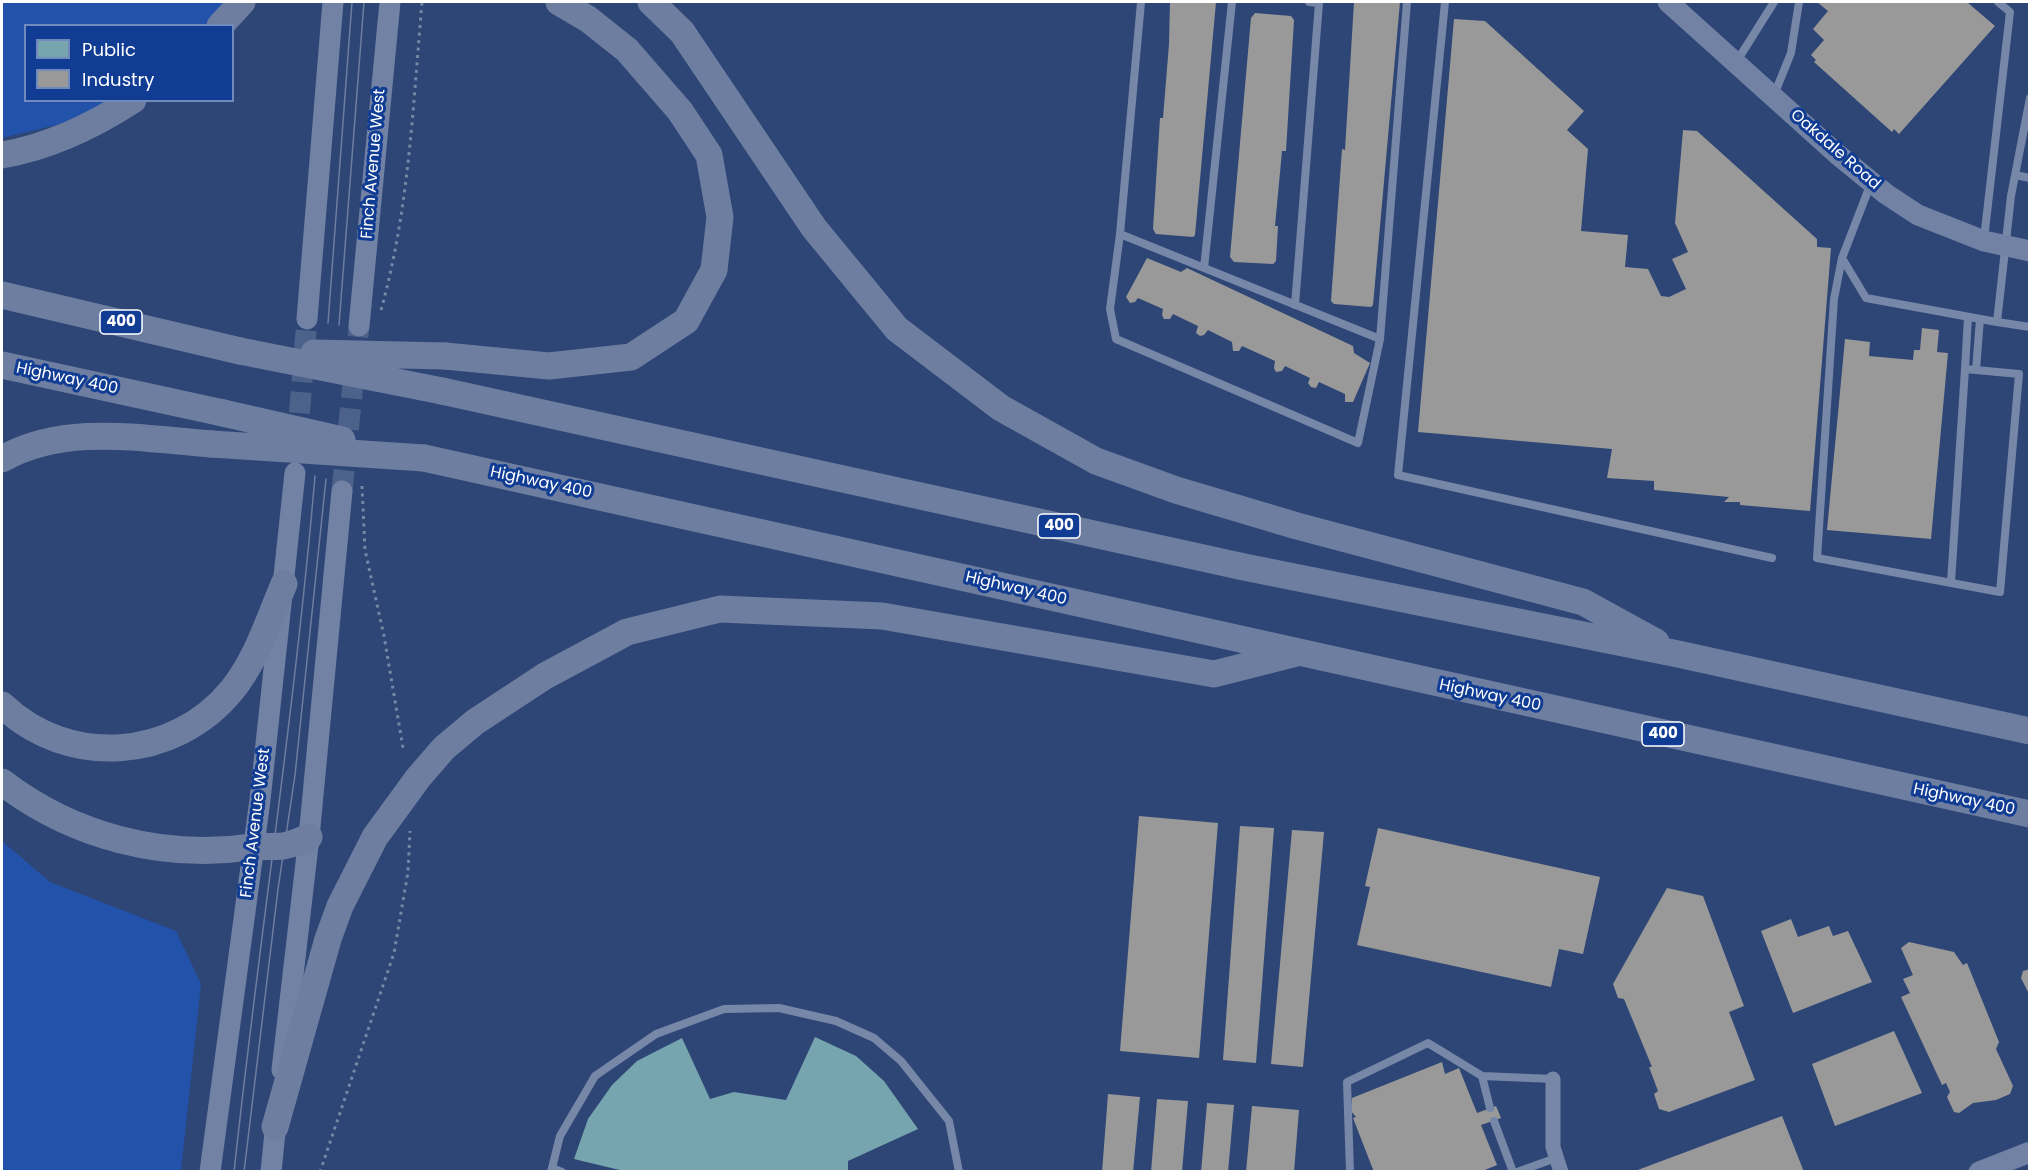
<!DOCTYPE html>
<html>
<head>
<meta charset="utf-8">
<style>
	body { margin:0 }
	#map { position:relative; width:2031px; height:1173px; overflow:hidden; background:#2e4675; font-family:Poppins,sans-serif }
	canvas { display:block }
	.frame { position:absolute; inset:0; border:3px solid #fff; pointer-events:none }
	.legend { position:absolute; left:24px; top:24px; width:210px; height:78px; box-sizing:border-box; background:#103c93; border:2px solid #708abe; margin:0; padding:8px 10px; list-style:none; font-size:18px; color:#fff }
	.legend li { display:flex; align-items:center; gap:12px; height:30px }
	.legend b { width:30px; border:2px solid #708abe }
</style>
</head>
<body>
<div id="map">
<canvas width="2031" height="1173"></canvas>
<div class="frame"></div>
<ul class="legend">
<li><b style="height:16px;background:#76a5af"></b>Public</li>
<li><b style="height:16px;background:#999"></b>Industry</li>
</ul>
</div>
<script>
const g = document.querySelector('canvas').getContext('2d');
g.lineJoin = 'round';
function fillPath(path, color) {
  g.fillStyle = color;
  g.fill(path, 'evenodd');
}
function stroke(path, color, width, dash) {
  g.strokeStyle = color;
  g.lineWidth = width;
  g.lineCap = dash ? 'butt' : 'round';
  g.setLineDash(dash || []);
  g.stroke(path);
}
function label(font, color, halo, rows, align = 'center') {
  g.font = font + ' Poppins,sans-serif';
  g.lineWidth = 6;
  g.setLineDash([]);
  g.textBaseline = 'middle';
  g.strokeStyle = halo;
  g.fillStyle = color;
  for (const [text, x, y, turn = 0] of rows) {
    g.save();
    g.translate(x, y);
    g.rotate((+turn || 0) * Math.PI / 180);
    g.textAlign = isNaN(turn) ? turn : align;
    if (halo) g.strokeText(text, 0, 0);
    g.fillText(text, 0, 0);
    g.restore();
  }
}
const green = new Path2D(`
	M2 2H224L205 25 26 26V100L110 101 60 124 2 138Z
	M2 841 50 882 176 931 201 984 181 1171H2Z`);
const public = new Path2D(`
	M815 1037 856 1056 884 1081 918 1129 848 1161V1172H628L574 1159 588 1119 612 1085 637 1061 682 1038 710 1099 734 1092 786 1100Z`);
const industry = new Path2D(`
	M1170 2H1216L1195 235 1193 237 1156 234 1153 229 1160 118H1163L1169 44Z
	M1354 2H1400L1373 305 1371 307 1334 304 1331 301 1342 149 1345 150Z
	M1817 2H1967L1995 26 1899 134 1894 129 1892 132 1814 62 1816 60 1811 55 1824 40 1813 29 1828 11Z
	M1255 13 1291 16 1294 20 1286 151H1282L1275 226H1278L1276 261 1273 264 1234 262 1230 257 1251 18Z
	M1454 19 1485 21 1584 111 1567 130 1588 149 1581 231 1628 235 1625 267 1648 269 1661 296 1669 297 1686 289 1672 259 1688 252 1675 223 1683 130 1697 131 1817 239V247L1831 248 1810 511 1740 505V502H1724L1729 497 1654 490V481L1607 478 1612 449 1418 432Z
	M1147 258 1181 272 1187 268 1353 346 1354 353 1370 363 1353 402H1345V394L1319 382 1316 388 1311 387 1308 383 1310 378 1285 366 1282 371 1276 372 1274 368 1275 361 1242 346 1239 351H1233L1232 342 1208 330 1204 335 1200 336 1196 333 1198 326 1173 314 1170 319H1164L1162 315 1163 309 1138 298 1135 302 1130 303 1126 297Z
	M1922 328 1939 330 1937 352 1948 353 1931 539 1827 530 1845 339 1870 342 1869 356 1913 360 1914 350H1920Z
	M1139 816 1218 823 1199 1058 1120 1051Z
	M1240 826 1274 828 1256 1063 1223 1060Z
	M1378 828 1600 877 1583 954 1559 949 1551 987 1357 945 1370 887 1365 886Z
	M1292 830 1324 832 1303 1067 1271 1064Z
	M1667 888 1703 896 1744 1006 1729 1012 1755 1080 1669 1112 1659 1109 1654 1094 1658 1091 1649 1067H1652L1624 999 1618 998 1613 984Z
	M1791 919 1798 937 1829 926 1833 936 1848 931 1872 982 1793 1013 1761 931Z
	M1909 942 1954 952 1963 965 1967 963 1999 1042 1996 1049 2013 1086 2010 1094 1996 1100 1973 1103 1959 1113 1954 1112 1947 1097 1950 1092 1946 1083 1942 1085 1901 997 1910 993 1903 979 1913 975 1901 948Z
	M2030 969V996L2021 978 2023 971Z
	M1894 1031 1922 1093 1835 1126 1812 1064Z
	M1442 1062 1445 1074 1459 1068 1477 1113 1496 1106 1501 1118 1481 1125 1497 1165 1480 1172H1374L1353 1118 1356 1117 1351 1111 1352 1098Z
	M1108 1094 1140 1097 1133 1172H1102Z
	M1157 1099 1188 1101 1182 1172H1151Z
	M1207 1103 1234 1105 1228 1172H1201Z
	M1252 1106 1299 1110 1294 1172H1246Z
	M1782 1116 1804 1172H1635V1171Z`);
const secondaryTunnel = new Path2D(`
	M297 444 307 319
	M342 491 359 326`);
const path = new Path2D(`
	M381 310C409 210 413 105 422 2
	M362 486 365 550 384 636 403 748
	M320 1172 394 953 408 872 410 831`);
const lane = new Path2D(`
	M1141 2 1120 234 1110 309 1116 339 1358 443 1380 339 1407 2
	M1445 2 1398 475 1772 558
	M1737 61 1774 2
	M1774 95 1791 53 1799 2
	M2015 175 2030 178
	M1871 183 1842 258 1866 298 1997 322 2011 196 2030 98
	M1120 234 1380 339
	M1984 239 2010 12 1998 2
	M1842 258 1834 299 1817 558 2000 592 2019 374 1965 369 1951 582
	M1204 268 1232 2
	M1295 305 1319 3 1309 2
	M1997 322 2030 327
	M1965 369 1968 317
	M1976 370 1980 319
	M1482 1076 1490 1108
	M1494 1121 1513 1172
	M552 1168 562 1172
	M551 1172 560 1136 595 1076 656 1034 724 1009 779 1008 836 1021 874 1038 901 1061 949 1121 959 1172
	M1350 1172 1347 1082 1428 1043 1482 1076 1553 1079
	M1517 1172 1556 1158`);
const street = new Path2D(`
	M1553 1079V1147L1561 1172`);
const secondary = new Path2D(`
	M1668 2 1837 154 1886 194 1918 215 1984 241 2030 251
	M307 319 333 2
	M359 326 390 2
	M282 1070 309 837 342 491
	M210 1172 260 800 295 473
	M271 1172 277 1112
	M1979 1172 2030 1152`);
const highway = new Path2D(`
	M651 2 682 32 814 228 897 329 1001 408 1096 461 1176 490 1297 526 1583 602 1656 642
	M220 26 242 2
	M2 155C49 147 93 126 133 100
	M2 295 240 351
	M445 356 549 366 631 357 686 321 714 270 720 217 709 155 680 111 627 50 588 19 559 2
	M2 365 223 413
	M442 391 1244 567 1678 654 2030 731
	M424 458 2030 814
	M2 459C66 423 142 439 212 444
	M2 705C68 768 174 761 232 690 257 659 269 619 284 584
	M2 782C72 836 163 860 251 847 262 846 273 847 283 846 292 845 301 840 309 837
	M275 1127 328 939 340 906 375 837 418 778 444 748 475 722 545 676 627 632 720 609 882 616 1214 674 1293 654`);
const tram = new Path2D(`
	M328 323 352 2
	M339 325 364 2
	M234 1172C259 940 295 709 315 476
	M244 1172 278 889 295 775 326 479`);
const highwayBridge = new Path2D(`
	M240 351 442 391
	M314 353 445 356
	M223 413 342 440
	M212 444 424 458`);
const shields = [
	[121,322,42],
	[1059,526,42],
	[1663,734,42]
];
const shieldNames = [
	["400",121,322],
	["400",1059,526],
	["400",1663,734]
];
const streetNames = [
	["Oakdale Road",1835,150,41],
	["Finch Avenue West",374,164,-85],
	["Highway 400",67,379,12],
	["Highway 400",541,483,12],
	["Highway 400",1016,589,13],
	["Highway 400",1490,696,12],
	["Highway 400",1964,800,12],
	["Finch Avenue West",256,823,-83]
];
fillPath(green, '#2352ab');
fillPath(public, '#76a5af');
fillPath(industry, '#999');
stroke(secondaryTunnel, '#4d628a', 21, [21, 10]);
stroke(path, '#7687a8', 3, [3, 4.5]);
stroke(lane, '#7687a8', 8);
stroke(street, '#7687a8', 15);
stroke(secondary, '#7282a5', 21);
stroke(highway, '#6e7ea0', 27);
stroke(tram, '#6e7ea0', 1.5);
stroke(highwayBridge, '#6e7ea0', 27);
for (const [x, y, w] of shields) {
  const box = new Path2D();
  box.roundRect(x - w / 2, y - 12, w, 24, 4.5);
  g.fillStyle = '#103c93';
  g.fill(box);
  stroke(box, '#fff', 1.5);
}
label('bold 15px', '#fff', null, shieldNames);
label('16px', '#fff', '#103c93', streetNames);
</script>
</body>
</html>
